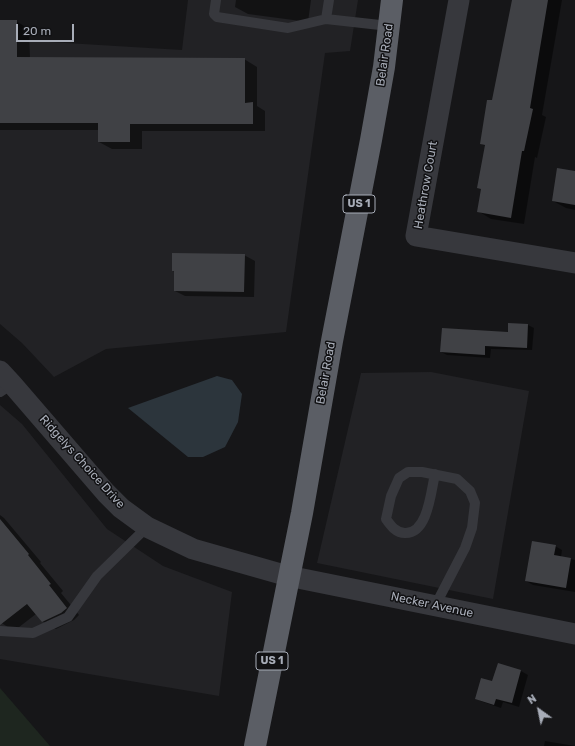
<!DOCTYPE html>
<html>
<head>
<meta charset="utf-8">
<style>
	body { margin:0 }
	#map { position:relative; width:575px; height:746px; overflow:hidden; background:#161618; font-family:Rubik,sans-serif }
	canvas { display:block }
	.north { position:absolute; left:519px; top:690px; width:40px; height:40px; -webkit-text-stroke:3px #111113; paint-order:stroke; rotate:327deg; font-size:11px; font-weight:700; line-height:16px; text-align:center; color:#a8adb8 }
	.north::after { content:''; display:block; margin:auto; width:14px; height:18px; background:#a8adb8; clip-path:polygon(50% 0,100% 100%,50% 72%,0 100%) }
	.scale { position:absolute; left:16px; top:24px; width:58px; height:18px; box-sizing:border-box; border:2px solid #a8adb8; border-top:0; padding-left:5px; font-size:12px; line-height:14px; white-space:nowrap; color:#a8adb8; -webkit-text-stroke:3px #111113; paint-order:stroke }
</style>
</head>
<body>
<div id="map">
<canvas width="575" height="746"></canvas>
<div class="north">N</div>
<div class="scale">20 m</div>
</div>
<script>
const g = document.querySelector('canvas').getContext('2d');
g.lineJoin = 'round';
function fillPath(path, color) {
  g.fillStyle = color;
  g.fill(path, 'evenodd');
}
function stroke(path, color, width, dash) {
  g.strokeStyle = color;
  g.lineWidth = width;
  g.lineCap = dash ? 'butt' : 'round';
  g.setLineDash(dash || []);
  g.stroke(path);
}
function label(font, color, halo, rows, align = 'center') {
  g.font = font + ' Rubik,sans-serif';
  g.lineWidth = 3;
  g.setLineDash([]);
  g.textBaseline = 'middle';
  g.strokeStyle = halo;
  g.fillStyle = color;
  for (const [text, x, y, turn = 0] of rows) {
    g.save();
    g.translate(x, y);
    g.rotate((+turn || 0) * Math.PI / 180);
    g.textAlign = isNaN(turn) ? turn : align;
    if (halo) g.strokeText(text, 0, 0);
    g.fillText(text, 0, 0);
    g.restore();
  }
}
const built = new Path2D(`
	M188 0H358L350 51 325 53 286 332 106 349 54 377 22 343 0 324V39L182 50Z
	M431 372 529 391 493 599 317 563 361 373Z
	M0 405 22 424 107 529 163 566 232 592 219 696 0 659Z`);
const green = new Path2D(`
	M0 688 50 746H0Z`);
const water = new Path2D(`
	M217 376 232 380 242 394 238 422 225 447 203 457H188L128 408Z`);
const shadow = new Path2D(`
	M236 0H311L308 22 248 14 235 7Z
	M513 0H562L542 115 546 117 537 158 535 157 524 224 491 219 478 211 482 189 486 146 481 144 493 102Z
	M0 21H16L29 29 30 58 244 59 257 67V106L265 111V131H142V149H112L99 142V130H0Z
	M575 172V210L566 208 553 201Z
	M244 255 255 261 254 297 185 296 175 291V272L173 271Z
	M528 325 534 328 532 350 491 349 490 358 447 355 441 352 509 333Z
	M0 515 4 518 41 562 40 563 63 591 61 593 79 615 74 620 56 629 42 621 36 614 14 631 0 622Z
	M555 546 562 550 561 557 575 560V592L533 585 526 581Z
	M498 664 521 671 528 675 519 707 503 702 501 708 483 702 476 699 493 683Z
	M545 741 575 746H544Z`);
const building = new Path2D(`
	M512 0H548L530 108 533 109 524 151H522L511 218 477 212 481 189 477 188 485 145 480 144 487 100H492Z
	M0 20H17V57L245 58V103L253 102V124H130V142H98V123H0Z
	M557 168 575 171V205L552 201Z
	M172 253 245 254 244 292 174 291V271H172Z
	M508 323 528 324 527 348 485 346V355L440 352 442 328 508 332Z
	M0 519 29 554 28 555 51 584 49 585 67 608 61 613 42 622 27 604 0 625Z
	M532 541 556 545 554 555 571 558 566 588 525 581Z
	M498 663 521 670 512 703 496 699 494 705 475 699 481 678 492 681Z`);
const service = new Path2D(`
	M216 0 214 14 217 17 288 28 326 19 389 26
	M326 19 329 0
	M0 392 12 384
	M435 474C431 491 428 534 405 533 396 533 391 526 386 519L391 496 399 478 408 472H422L457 479 470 491 475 503 472 528 465 548 435 606
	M0 631 33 633 68 617 97 576 147 527`);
const minor = new Path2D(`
	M459 0 416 236 575 263
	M0 371 12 384 106 493 121 508 147 527 193 549 288 576 575 634`);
const trunk = new Path2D(`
	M255 746 302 513 332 341 371 140 384 67 392 0`);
const shields = [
	[359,204,32],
	[272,661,32]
];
const shieldNames = [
	["US 1",359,204],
	["US 1",272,661]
];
const streetNames = [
	["Belair Road",385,55,-82],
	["Heathrow Court",426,185,-80],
	["Belair Road",326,373,-80],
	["Ridgelys Choice Drive",82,462,48],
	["Necker Avenue",432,605,12]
];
fillPath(built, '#222225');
fillPath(green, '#1e261f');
fillPath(water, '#2c353c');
fillPath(shadow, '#0007');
fillPath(building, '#404145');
stroke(service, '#37383d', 10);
stroke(minor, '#37383d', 21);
stroke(trunk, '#5b5e65', 22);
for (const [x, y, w] of shields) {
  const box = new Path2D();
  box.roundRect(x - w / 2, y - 9, w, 18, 3);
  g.fillStyle = '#111113';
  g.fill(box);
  stroke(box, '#a8adb8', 1);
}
label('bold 11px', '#a8adb8', null, shieldNames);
label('12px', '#a8adb8', '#111113', streetNames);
</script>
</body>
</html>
